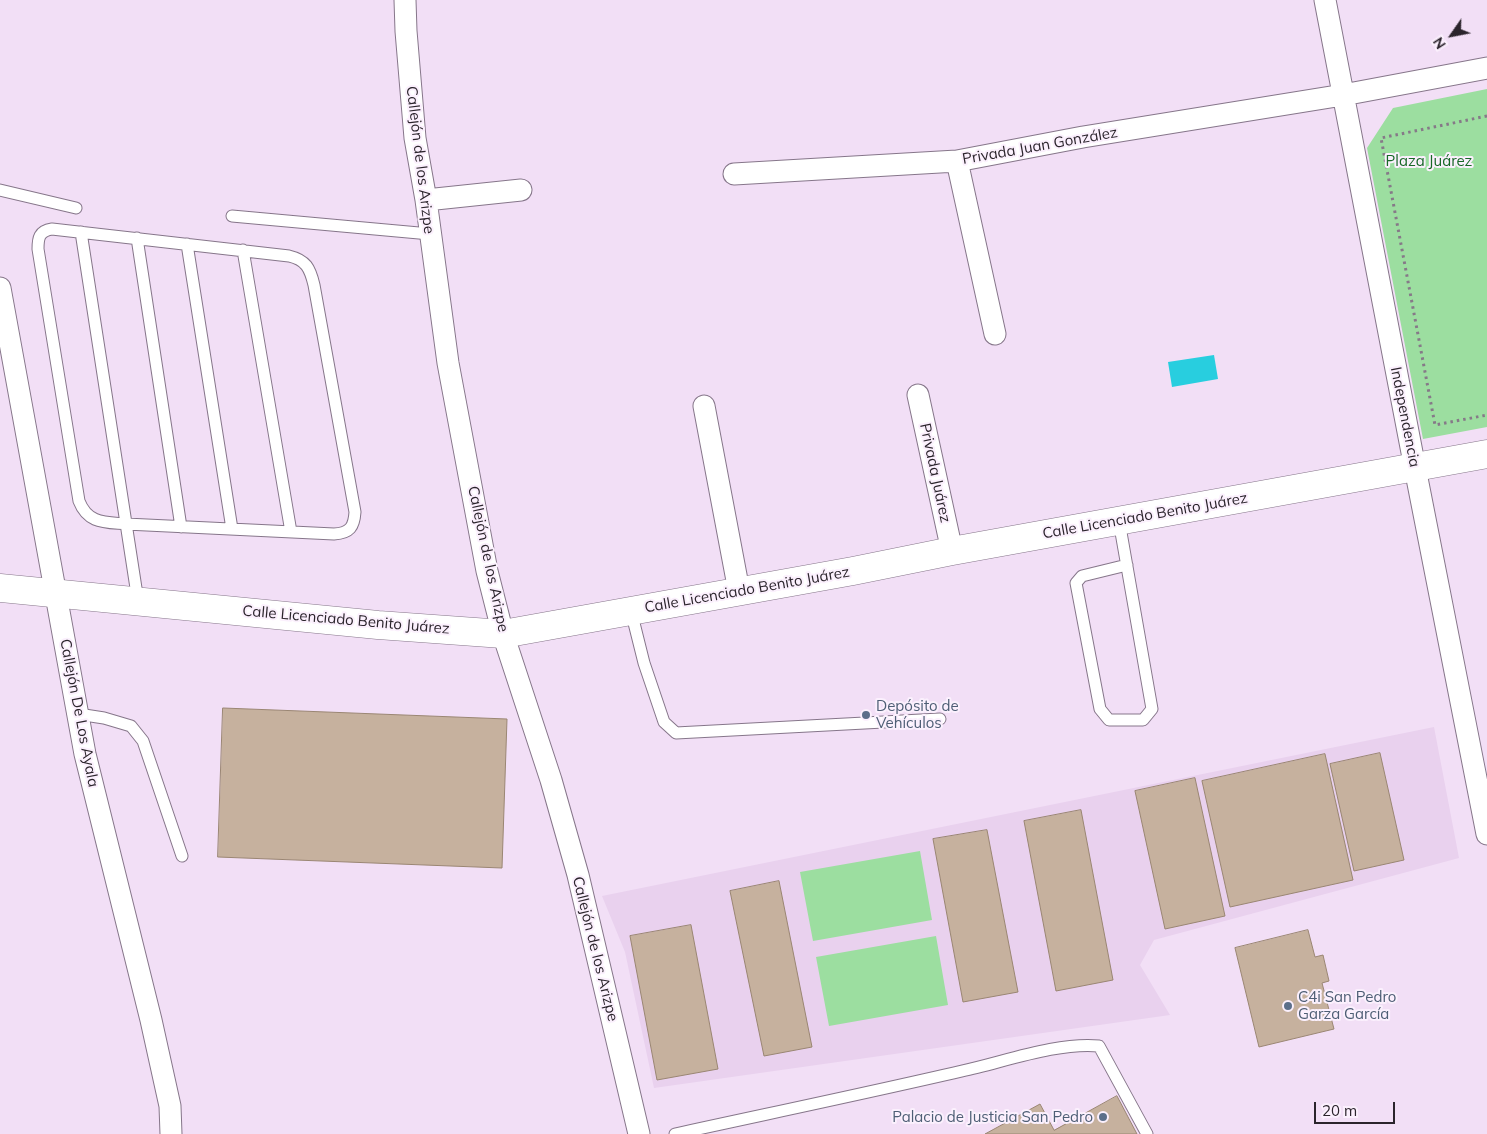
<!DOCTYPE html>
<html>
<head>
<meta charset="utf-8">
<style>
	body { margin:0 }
	#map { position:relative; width:1487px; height:1134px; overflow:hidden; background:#f2dff6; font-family:Mulish,sans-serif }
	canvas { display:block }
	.north { position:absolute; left:1427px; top:10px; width:50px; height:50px; -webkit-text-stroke:4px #fbf0fd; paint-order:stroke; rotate:237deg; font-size:14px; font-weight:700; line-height:20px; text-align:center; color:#2b242c }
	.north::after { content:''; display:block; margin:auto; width:18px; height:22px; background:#2b242c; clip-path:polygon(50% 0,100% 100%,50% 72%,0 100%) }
	.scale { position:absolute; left:1314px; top:1102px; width:81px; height:22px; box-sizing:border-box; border:2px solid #2b242c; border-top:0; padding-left:6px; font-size:15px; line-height:18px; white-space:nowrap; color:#2b242c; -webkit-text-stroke:4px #fbf0fd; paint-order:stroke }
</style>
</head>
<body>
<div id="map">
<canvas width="1487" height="1134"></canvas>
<div class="north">N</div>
<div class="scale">20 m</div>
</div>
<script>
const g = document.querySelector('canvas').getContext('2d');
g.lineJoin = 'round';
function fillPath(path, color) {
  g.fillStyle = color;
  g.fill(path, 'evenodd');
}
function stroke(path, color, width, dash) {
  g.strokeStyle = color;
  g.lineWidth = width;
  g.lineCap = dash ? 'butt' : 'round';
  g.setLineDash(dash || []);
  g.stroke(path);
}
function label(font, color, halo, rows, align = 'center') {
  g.font = font + ' Mulish,sans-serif';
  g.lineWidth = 4;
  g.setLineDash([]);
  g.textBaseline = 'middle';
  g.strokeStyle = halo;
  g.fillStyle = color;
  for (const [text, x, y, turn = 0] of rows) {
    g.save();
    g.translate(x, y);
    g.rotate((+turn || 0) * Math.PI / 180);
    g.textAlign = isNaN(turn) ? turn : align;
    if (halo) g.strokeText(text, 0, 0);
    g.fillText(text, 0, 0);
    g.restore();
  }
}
const built = new Path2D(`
	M1434 727 1459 858 1154 940 1140 965 1170 1015 654 1088 625 952 602 896Z`);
const green = new Path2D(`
	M1487 89V427L1423 439 1367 148 1393 108Z
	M920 851 932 920 813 941 800 872Z
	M936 936 948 1005 829 1026 816 957Z`);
const water = new Path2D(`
	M1214 355 1218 379 1172 387 1168 362Z`);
const building = new Path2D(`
	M223 708 507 719 502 868 218 857Z
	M1380 753 1404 860 1354 871 1330 764Z
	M1325 754 1353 880 1230 907 1202 781Z
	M1195 778 1225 916 1165 929 1135 791Z
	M1081 810 1113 980 1056 991 1024 821Z
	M987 830 1018 992 963 1002 933 839Z
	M779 881 812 1047 764 1056 730 891Z
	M691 925 718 1069 657 1080 630 936Z
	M1308 930 1315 957 1323 955 1329 981 1322 983 1334 1029 1259 1047 1235 948Z
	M1117 1096 1137 1134H985L1040 1104 1054 1130Z`);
const path = new Path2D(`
	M1487 116 1381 138 1435 425 1487 415`);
const service = new Path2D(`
	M0 190 76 208
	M232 216 430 234
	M52 229 289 256C306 260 310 268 314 285L355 512C354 527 350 533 334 534L126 524C105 522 88 524 79 501L38 249C38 238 39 231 52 229Z
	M81 232 138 601
	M137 238 181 527
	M187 244 232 529
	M243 250 291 532
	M1119 521 1152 709 1143 720H1109L1100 709 1076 583 1082 576 1127 565
	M631 611 644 663 664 722 676 733 940 719
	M78 714 104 718 131 726 143 741 182 856
	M675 1134C771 1113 867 1093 962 1071 1004 1062 1057 1042 1099 1046L1147 1134`);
const minor = new Path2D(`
	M405 0 406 31 415 138 426 200 448 363 487 571 503 634 551 780 578 875 639 1134
	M1325 0 1415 468 1487 834
	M957 161 995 334
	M734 174 957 161 1083 137 1343 95 1487 68
	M426 200 521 190
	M0 288 85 754 151 1020 170 1106 171 1134
	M918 395 952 551
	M704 406 739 591`);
const tertiary = new Path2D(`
	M0 588 378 625 503 634 853 571 952 551 1487 454`);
const markers = [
	[866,715,5,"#5c6f8a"],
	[1288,1006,5,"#5c6f8a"],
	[1103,1117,5,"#5c6f8a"]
];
const streetNames = [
	["Privada Juan González",1040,146,-10],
	["Callejón de los Arizpe",420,160,83],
	["Independencia",1405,417,79],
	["Privada Juárez",935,473,78],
	["Calle Licenciado Benito Juárez",1145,516,-10],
	["Callejón de los Arizpe",488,559,78],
	["Calle Licenciado Benito Juárez",747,590,-10],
	["Calle Licenciado Benito Juárez",346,620,5],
	["Callejón De Los Ayala",79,713,79],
	["Callejón de los Arizpe",595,949,76]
];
const parkNames = [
	["Plaza Juárez",1429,161]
];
const serviceNames = [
	["Depósito de",876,706],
	["Vehículos",876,723],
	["C4i San Pedro",1298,997],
	["Garza García",1298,1014],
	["Palacio de Justicia San Pedro",1093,1117,"right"]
];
fillPath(built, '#e9d1ee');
fillPath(green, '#9cdea0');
fillPath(water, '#28cedf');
fillPath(building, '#c6b19e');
stroke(building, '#9a8673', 1);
stroke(service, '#86768a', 13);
stroke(minor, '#86768a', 23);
stroke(tertiary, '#86768a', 29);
stroke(path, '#867988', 3, [2.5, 4]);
stroke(service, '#fff', 11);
stroke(minor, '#fff', 21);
stroke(tertiary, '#fff', 28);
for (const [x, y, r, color] of markers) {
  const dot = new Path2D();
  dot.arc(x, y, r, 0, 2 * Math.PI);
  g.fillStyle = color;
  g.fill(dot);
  stroke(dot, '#fbf0fd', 2);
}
label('15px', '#2b242c', '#fbf0fd', streetNames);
label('15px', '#176827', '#fbf0fd', parkNames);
label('15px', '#4e5e75', '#fbf0fd', serviceNames, 'left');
</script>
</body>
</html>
